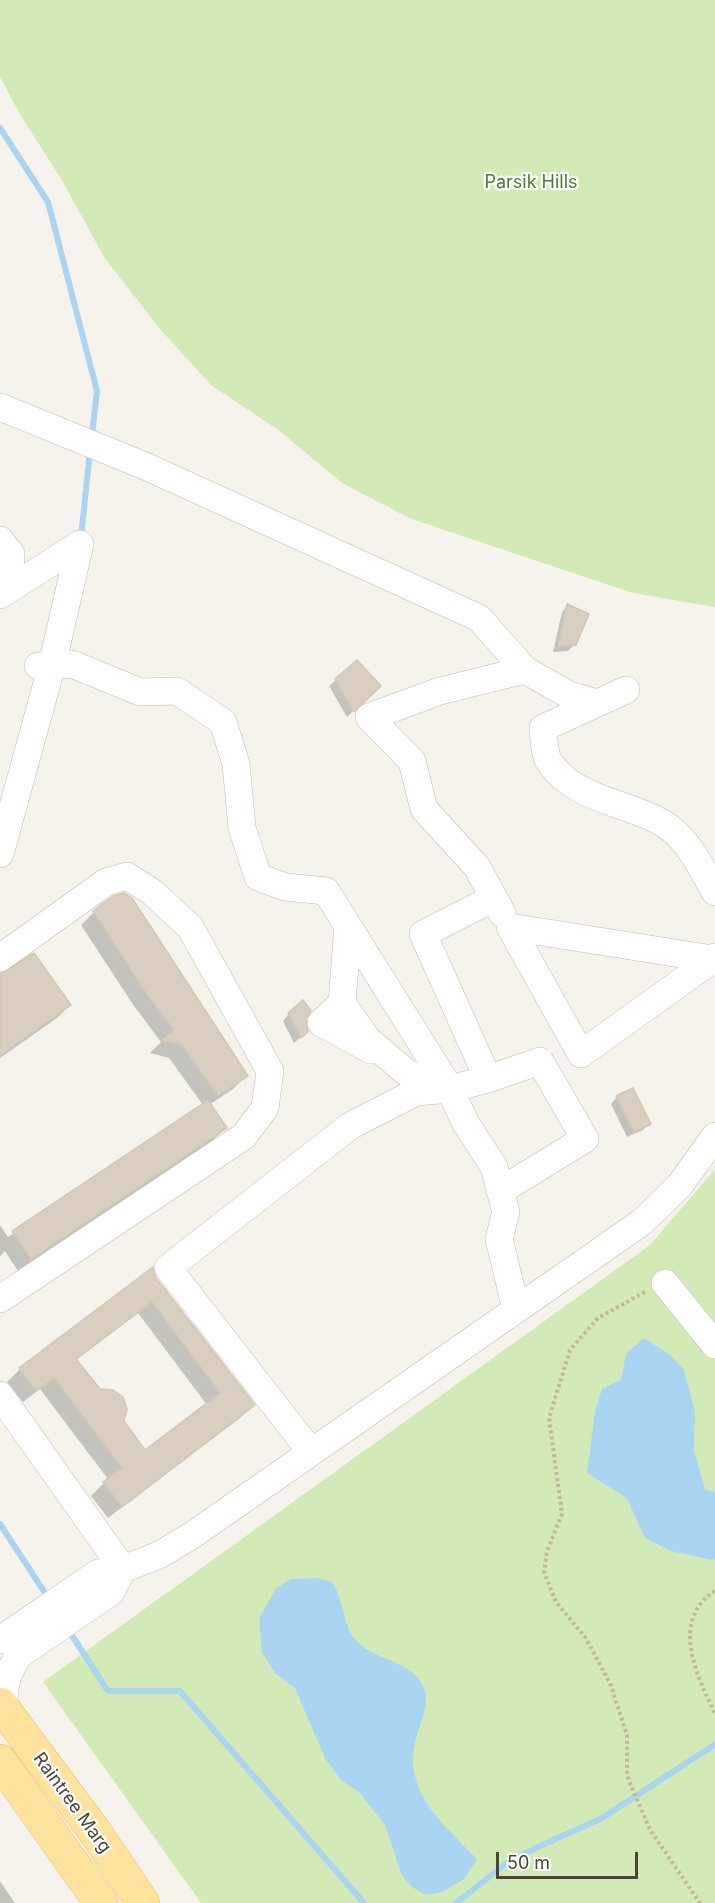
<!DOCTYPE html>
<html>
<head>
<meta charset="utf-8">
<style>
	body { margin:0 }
	#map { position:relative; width:715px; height:1903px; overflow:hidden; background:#f6f3ec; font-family:Inter,sans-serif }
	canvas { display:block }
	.scale { position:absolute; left:496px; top:1852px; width:142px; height:27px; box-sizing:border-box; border:3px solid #4b4439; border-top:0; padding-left:8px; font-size:18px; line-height:21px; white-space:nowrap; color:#4b4439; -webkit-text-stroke:4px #fff; paint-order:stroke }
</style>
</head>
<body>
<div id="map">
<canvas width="715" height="1903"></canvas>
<div class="scale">50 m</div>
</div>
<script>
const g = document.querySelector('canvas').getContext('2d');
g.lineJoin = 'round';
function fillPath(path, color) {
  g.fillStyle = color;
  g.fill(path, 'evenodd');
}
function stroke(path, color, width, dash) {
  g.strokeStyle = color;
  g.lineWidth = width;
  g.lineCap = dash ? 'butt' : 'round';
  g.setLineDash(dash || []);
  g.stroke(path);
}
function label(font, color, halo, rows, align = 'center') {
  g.font = font + ' Inter,sans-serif';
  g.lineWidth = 4.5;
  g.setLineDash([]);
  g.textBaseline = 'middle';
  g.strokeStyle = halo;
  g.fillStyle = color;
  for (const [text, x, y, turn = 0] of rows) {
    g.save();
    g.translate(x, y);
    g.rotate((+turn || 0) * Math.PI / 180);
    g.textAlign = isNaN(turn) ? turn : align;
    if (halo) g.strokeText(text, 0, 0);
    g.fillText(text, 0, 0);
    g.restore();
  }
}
const green = new Path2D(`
	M0 0H715V607L633 593 409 518 342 483 277 429 211 385 159 328 104 257 63 182 21 116 0 77Z
	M715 1169V1903H201L43 1682 650 1245Z`);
const water = new Path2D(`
	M644 1338 670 1355 684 1370 695 1412 694 1450 705 1490 715 1492V1558L713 1560 671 1551 645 1538 627 1498 587 1473 595 1412 602 1389 621 1380 626 1354Z
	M317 1578 332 1582C346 1603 341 1631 363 1647 381 1660 413 1664 423 1686 432 1704 418 1726 415 1744 404 1794 446 1826 477 1859L464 1879 442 1892 426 1895 412 1887 402 1875 385 1825 360 1793 340 1779 325 1758 295 1688 275 1673 262 1652 259 1619 276 1588 291 1579Z`);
const shadow = new Path2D(`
	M568 605 575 644 568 651 553 652 562 612Z
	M336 680 379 686 347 717 329 686Z
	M94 912 246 1076 233 1089 209 1105 225 1128 212 1141 18 1271 5 1251 0 1256V1225L8 1237 203 1105 169 1058 150 1053 161 1042 134 1006 81 925Z
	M0 978 70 1005 57 1018 0 1058Z
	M289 1014 304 1018 307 1032 294 1043 283 1021Z
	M617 1097 649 1123 643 1130 627 1137 611 1104Z
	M154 1278 253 1405 240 1418 108 1518 91 1496 108 1479 40 1389 23 1402 7 1382 20 1369ZM138 1313 207 1405 145 1452 76 1360Z
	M0 1881 15 1903H0Z`);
const stream = new Path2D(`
	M0 128 48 202 97 391 92 435
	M81 537 90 452
	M0 1524 49 1599
	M69 1631 108 1691H180L364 1903
	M456 1903 512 1859 602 1818 714 1745`);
const building = new Path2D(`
	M567 604 589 614 576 645 558 646Z
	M357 660 381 686 354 712 335 679Z
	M124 893 132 898 248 1076 218 1096 182 1045 161 1040 174 1030 146 993 93 911 113 896Z
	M34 953 71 1005 0 1056V974Z
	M303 1000 311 1011 306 1018 308 1032 301 1038 288 1013Z
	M633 1088 651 1124 634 1132 616 1096Z
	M208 1100 227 1128 31 1259 12 1231Z
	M153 1267 156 1278 255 1405 122 1507 103 1482 122 1468 54 1378 36 1391 19 1368ZM152 1302 220 1393 145 1450 124 1421 127 1409 123 1397 113 1390 100 1389 76 1359Z`);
const path = new Path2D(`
	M645 1292 598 1318 570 1350 549 1418 562 1514 547 1551 544 1572 556 1602 585 1637 610 1683 627 1735V1776L650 1830 700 1903
	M715 1591C670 1619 696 1676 715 1713`);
const minor = new Path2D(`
	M0 407 145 466 479 618 525 670 569 695 597 703
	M0 540 11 554V559L0 568
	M0 595 80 544 52 665 0 854
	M38 666 72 664 140 692 177 691 223 722 236 764 242 828 258 877 285 887 326 891 450 1089
	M626 690 543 728C544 737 544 752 548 760 575 803 632 801 670 828 690 843 703 871 715 892
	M502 913 477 867 424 809 412 761 369 717 440 691 525 670
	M348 926 342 1003 367 1039 407 1073 450 1089 465 1122 494 1167 506 1212 499 1239 516 1309
	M0 958 106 882 127 876 152 892 190 927 270 1071 265 1108 244 1136 0 1299
	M713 959 510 927 581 1054 713 959 715 957
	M342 1003 321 1023 371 1050
	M488 1079 540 1061 585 1139 500 1191
	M665 1283 715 1345
	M0 1395 123 1569
	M311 1452 168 1268 350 1126 416 1092 450 1089 488 1079 423 934 494 898
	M0 1640 98 1573 123 1569 159 1555 191 1536 642 1222 680 1185 715 1136
	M5 1710C2 1689 7 1673 19 1655L111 1592 123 1569`);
const major = new Path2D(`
	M0 1704 95 1832 143 1903
	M0 1761 101 1903`);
const parkNames = [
	["Parsik Hills",531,183]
];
const streetNames = [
	["Raintree Marg",72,1803,54]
];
fillPath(green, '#d2eab5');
fillPath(water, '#a9d4f2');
fillPath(shadow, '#0003');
stroke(stream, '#a9d4f2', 6);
fillPath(building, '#d8cfc1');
stroke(building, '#d3c7b4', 1.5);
stroke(minor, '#c2bbae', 28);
stroke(major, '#e6c16a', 34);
stroke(path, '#c4b79f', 4, [3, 3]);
stroke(minor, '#fff', 27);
stroke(major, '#ffe39c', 33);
label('18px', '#4a7f2a', '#fff', parkNames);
label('18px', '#4b4439', '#fff', streetNames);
</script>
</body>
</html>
